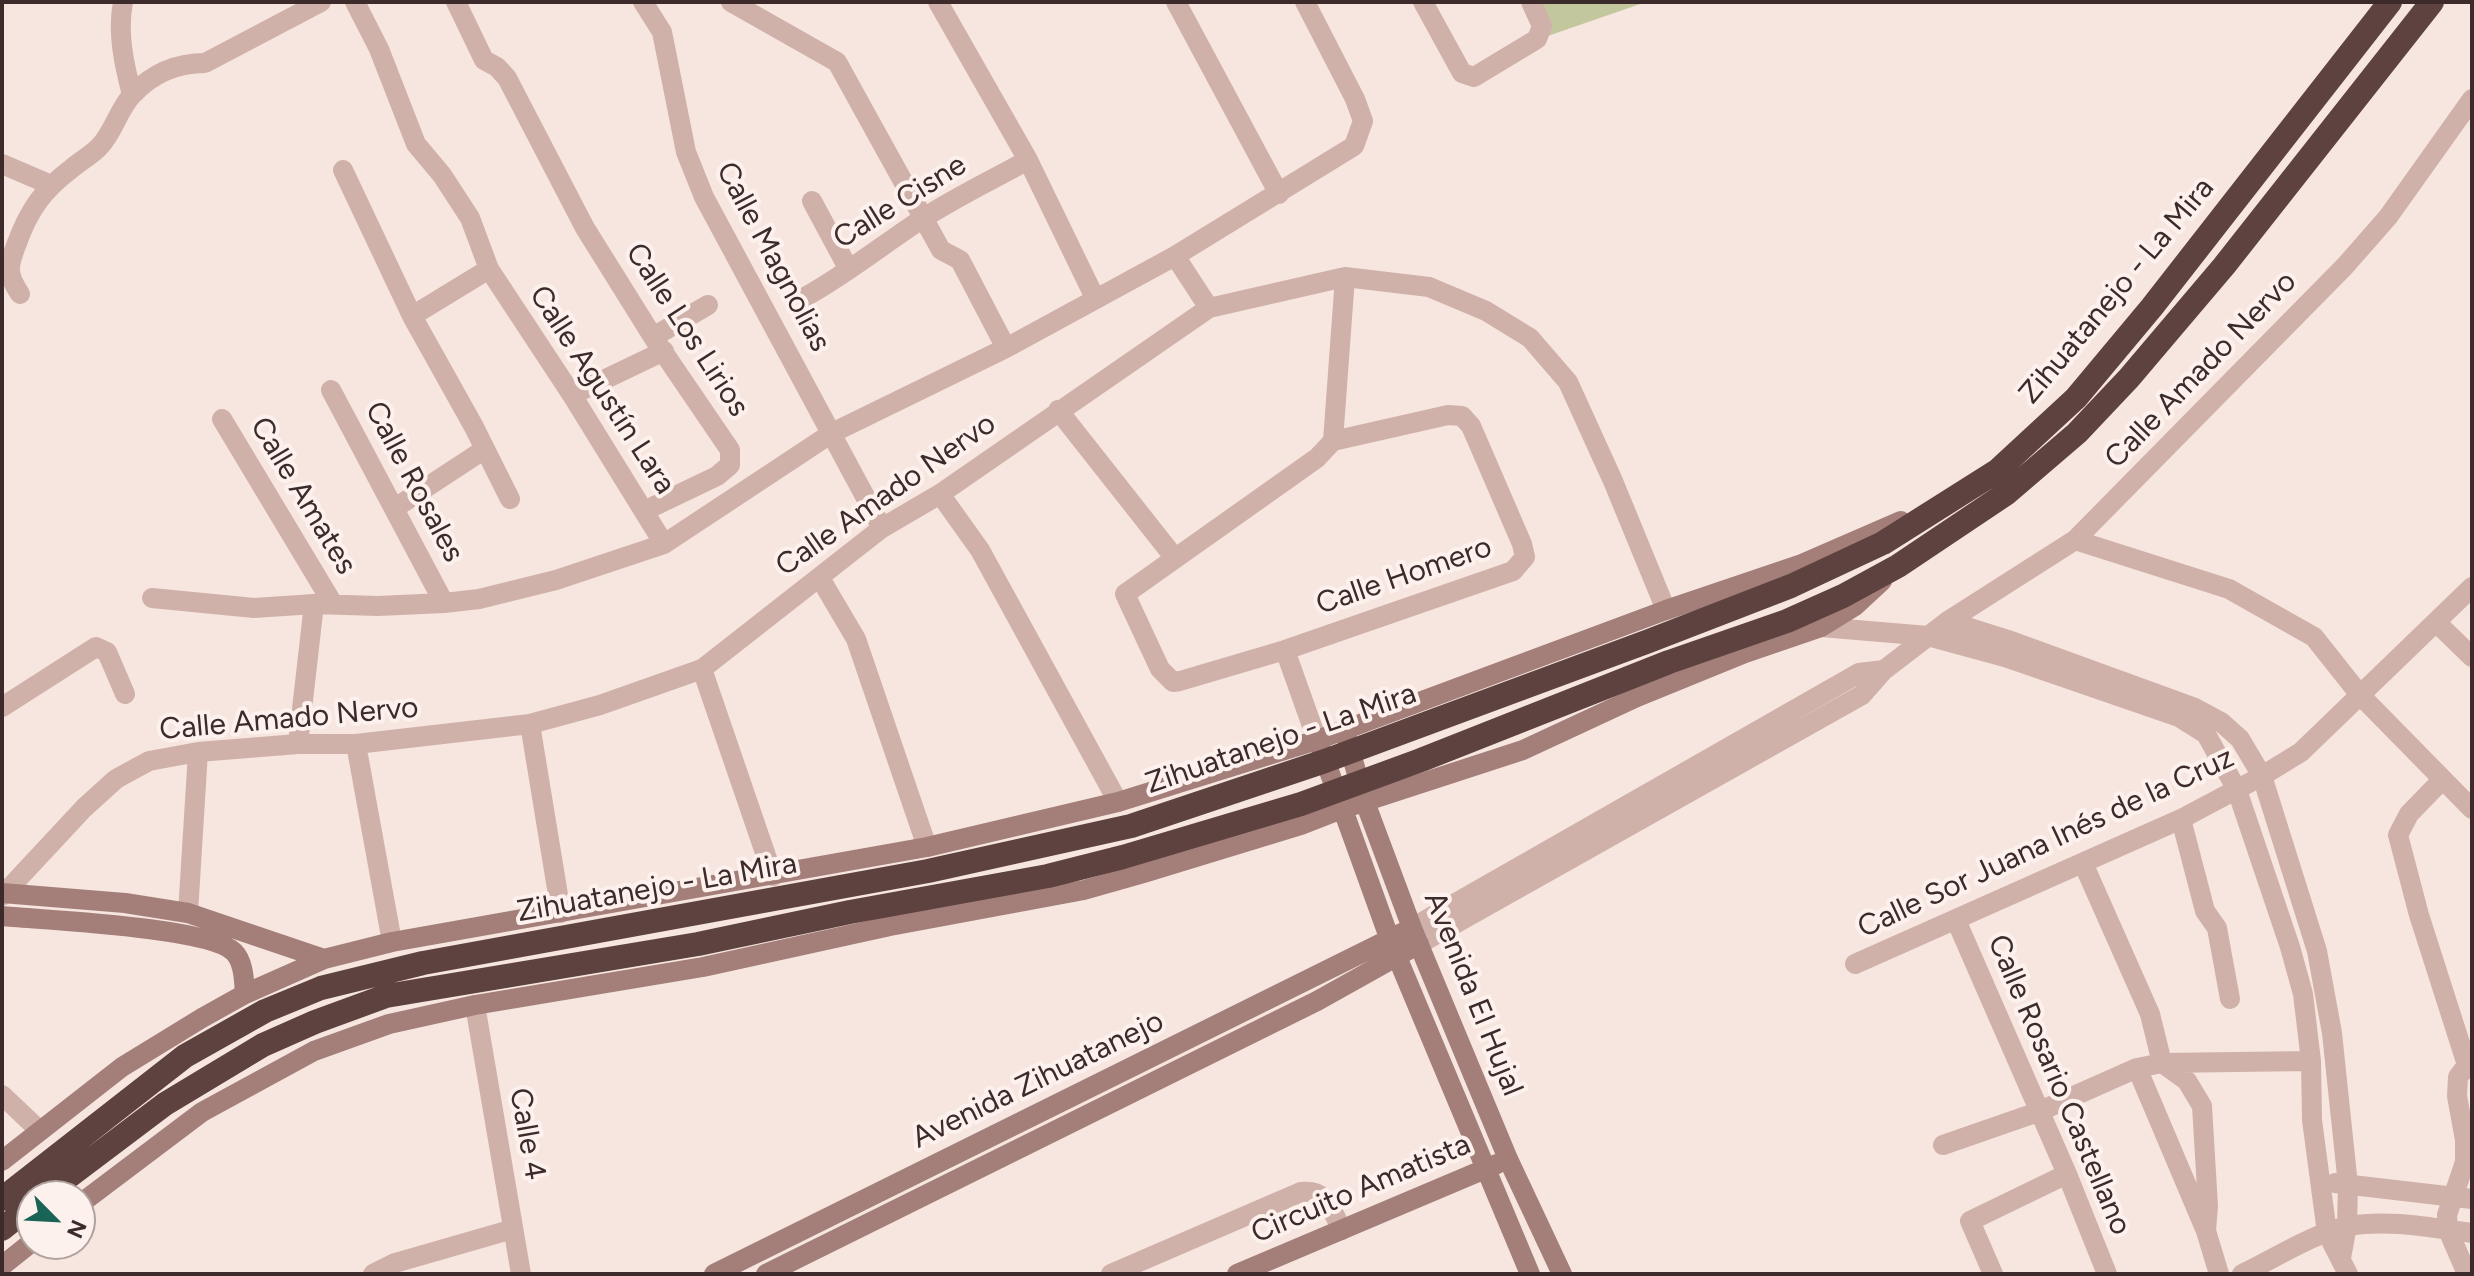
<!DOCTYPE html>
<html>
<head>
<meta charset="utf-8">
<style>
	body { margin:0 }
	#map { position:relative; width:2474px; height:1276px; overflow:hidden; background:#f6e6df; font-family:Figtree,sans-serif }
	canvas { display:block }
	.frame { position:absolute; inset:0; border:4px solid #3c2b2a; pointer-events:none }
	.north { position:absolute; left:16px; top:1180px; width:80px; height:80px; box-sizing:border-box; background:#fcf1ed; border:2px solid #afa29f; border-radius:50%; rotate:114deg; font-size:22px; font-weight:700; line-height:32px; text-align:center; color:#3c2b2a }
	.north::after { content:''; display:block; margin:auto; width:28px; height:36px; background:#196456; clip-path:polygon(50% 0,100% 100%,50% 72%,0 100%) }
</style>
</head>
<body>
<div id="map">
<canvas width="2474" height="1276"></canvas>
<div class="frame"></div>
<div class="north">N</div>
</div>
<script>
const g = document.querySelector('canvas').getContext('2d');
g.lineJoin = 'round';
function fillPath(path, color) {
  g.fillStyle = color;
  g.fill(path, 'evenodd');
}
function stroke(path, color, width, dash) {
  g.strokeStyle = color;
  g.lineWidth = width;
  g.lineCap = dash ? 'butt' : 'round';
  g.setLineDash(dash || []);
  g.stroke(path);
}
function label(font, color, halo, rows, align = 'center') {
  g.font = font + ' Figtree,sans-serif';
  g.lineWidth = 8;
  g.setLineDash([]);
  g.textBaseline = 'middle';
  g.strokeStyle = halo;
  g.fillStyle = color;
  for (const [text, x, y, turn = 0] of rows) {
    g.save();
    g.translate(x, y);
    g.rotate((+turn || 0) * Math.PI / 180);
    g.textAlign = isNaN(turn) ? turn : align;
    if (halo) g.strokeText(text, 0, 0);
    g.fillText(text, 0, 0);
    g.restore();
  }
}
const green = new Path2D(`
	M1531 2H1646L1542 38Z`);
const street = new Path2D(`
	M123 2C117 33 124 64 132 95
	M355 2 379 49 416 144 442 175 470 218 489 269 572 395 664 544
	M456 2 484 60 497 67 507 78 585 228 653 337 730 450V465L717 476 644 511
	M643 2 662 32 686 152 704 197 882 528
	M731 2 837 62 941 250 960 260 1006 348
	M938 2 1028 160 1095 298
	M1176 2 1279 194
	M1423 2 1462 73 1474 77 1537 39 1542 26 1531 2
	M2 164 51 185
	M343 170 412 316 474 427 510 499
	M812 201 848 268
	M1175 256 1209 308
	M20 294C6 273 8 266 17 243 29 210 43 190 71 169 80 161 92 155 100 146 114 131 119 108 133 94 153 73 177 63 205 63L321 2
	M805 297C845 275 881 246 919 221 954 198 992 180 1028 160
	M412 316 489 269
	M653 337 708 305
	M331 390 444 603
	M572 395 664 351
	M1058 410 1174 557
	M1448 415 1462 416 1471 426 1522 544 1525 557 1513 571 1285 650 1180 681 1173 682 1160 669 1125 594 1317 458 1333 441Z
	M222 419 333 604
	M1333 441 1345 277
	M940 494 980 550 1118 802
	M395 508 485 449
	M2075 540 2229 589 2314 637 2360 695 2472 809
	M820 578 856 639 927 847
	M152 598 254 608 314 604 378 606 444 603 479 599 556 580 664 544 832 433 1006 348 1175 256 1354 146 1363 121 1355 99 1305 2
	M1948 621 2008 640 2195 708 2221 722 2240 739 2262 776 2317 951 2332 1033 2348 1185 2347 1226 2341 1258
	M2437 623 2472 657
	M1821 627 1928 636 2005 657 2179 717 2206 734 2237 790 2290 947 2303 994 2311 1061 2312 1120 2327 1233 2348 1274
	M1285 650 1317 740
	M702 669 773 876
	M2 707 96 647 107 652 125 694
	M530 724 561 913
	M298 744 314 604
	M356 744 392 942
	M2442 780 2409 814 2398 835 2419 915 2467 1065
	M2181 819 2205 911 2217 928 2230 999
	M2083 863 2150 1014 2162 1063 2187 1081 2202 1106 2208 1206 2206 1231
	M2 896 84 808 116 779 149 761 198 752 298 744H356L530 724 600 705 702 669 882 528 940 494 1209 308 1345 277 1429 287 1486 311 1530 338 1568 382 1613 481 1666 610
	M188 913 198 752
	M1956 920 2067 1174 2107 1274
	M1412 928 1859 673 1884 670
	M1419 944 1862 695 1884 670 1948 621 2075 540 2345 266 2388 217 2472 99
	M1855 964 2181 819 2262 776 2301 752 2472 587
	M475 1005 521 1274
	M2137 1068 2206 1231 2219 1274
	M2 1095 39 1130
	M1943 1145 2038 1112 2137 1068 2162 1063 2311 1061
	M2335 1183 2472 1199
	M373 1274 395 1263 513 1229
	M1111 1274 1301 1192C1328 1189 1331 1210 1342 1230
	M1993 1274 1970 1221 2067 1174
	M2242 1274C2274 1259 2315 1232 2349 1226 2389 1219 2432 1228 2472 1233
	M2467 1274 2448 1230 2447 1215 2465 1162V1140L2457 1096 2458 1077 2472 1059`);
const secondary = new Path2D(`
	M1346 736 1365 802 1412 928 1508 1159 1562 1274
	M1320 746 1390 940 1530 1274
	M2 893 125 903 188 913 324 959
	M2 916C43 920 210 927 234 952 244 962 244 981 245 994
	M2 1161 122 1067 202 1018 245 994 324 959 392 942 927 847 1118 802 1317 740 1666 610 1802 564 1901 521
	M80 1204 202 1112 314 1051 389 1024 475 1005 703 967 890 926 1084 890 1144 873 1301 825 1342 809 1523 750 1637 697 1745 653 1821 627 1855 606 1882 581
	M2 1266 32 1242
	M714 1274 1412 928
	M766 1274 1317 1001 1419 944
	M1237 1274 1497 1164`);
const highway = new Path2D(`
	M43 1196 165 1104 263 1045 315 1022 386 996 698 944 850 912 1048 876 1123 857 1301 804 1421 760 1669 662 1787 621 1843 596 1898 566 2007 493 2077 433 2129 378 2224 266 2432 2
	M2 1199 185 1056 265 1011 321 988 423 963 928 871 1131 826 1325 761 1649 641 1791 586 1883 543 1997 471 2076 398 2152 307 2390 2
	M2 1229 32 1205`);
const streetNames = [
	["Calle Cisne",900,202,-32],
	["Calle Magnolias",773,257,62],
	["Zihuatanejo - La Mira",2117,291,-50],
	["Calle Los Lirios",687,330,57],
	["Calle Amado Nervo",2201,370,-46],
	["Calle Agustín Lara",602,390,57],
	["Calle Rosales",414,482,62],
	["Calle Amado Nervo",886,495,-35],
	["Calle Amates",303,496,59],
	["Calle Homero",1404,576,-19],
	["Calle Amado Nervo",289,719,-5],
	["Zihuatanejo - La Mira",1281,739,-19],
	["Calle Sor Juana Inés de la Cruz",2046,843,-25],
	["Zihuatanejo - La Mira",657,888,-10],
	["Avenida El Hujal",1473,994,68],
	["Avenida Zihuatanejo",1038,1080,-26],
	["Calle Rosario Castellano",2059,1085,67],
	["Calle 4",527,1134,80],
	["Circuito Amatista",1361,1189,-23]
];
fillPath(green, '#c3c79d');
stroke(street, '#d0b1a9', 20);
stroke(secondary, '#a47f7a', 20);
stroke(highway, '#5e4240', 24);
label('30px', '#3c2b2a', '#fcf1ed', streetNames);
</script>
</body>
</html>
